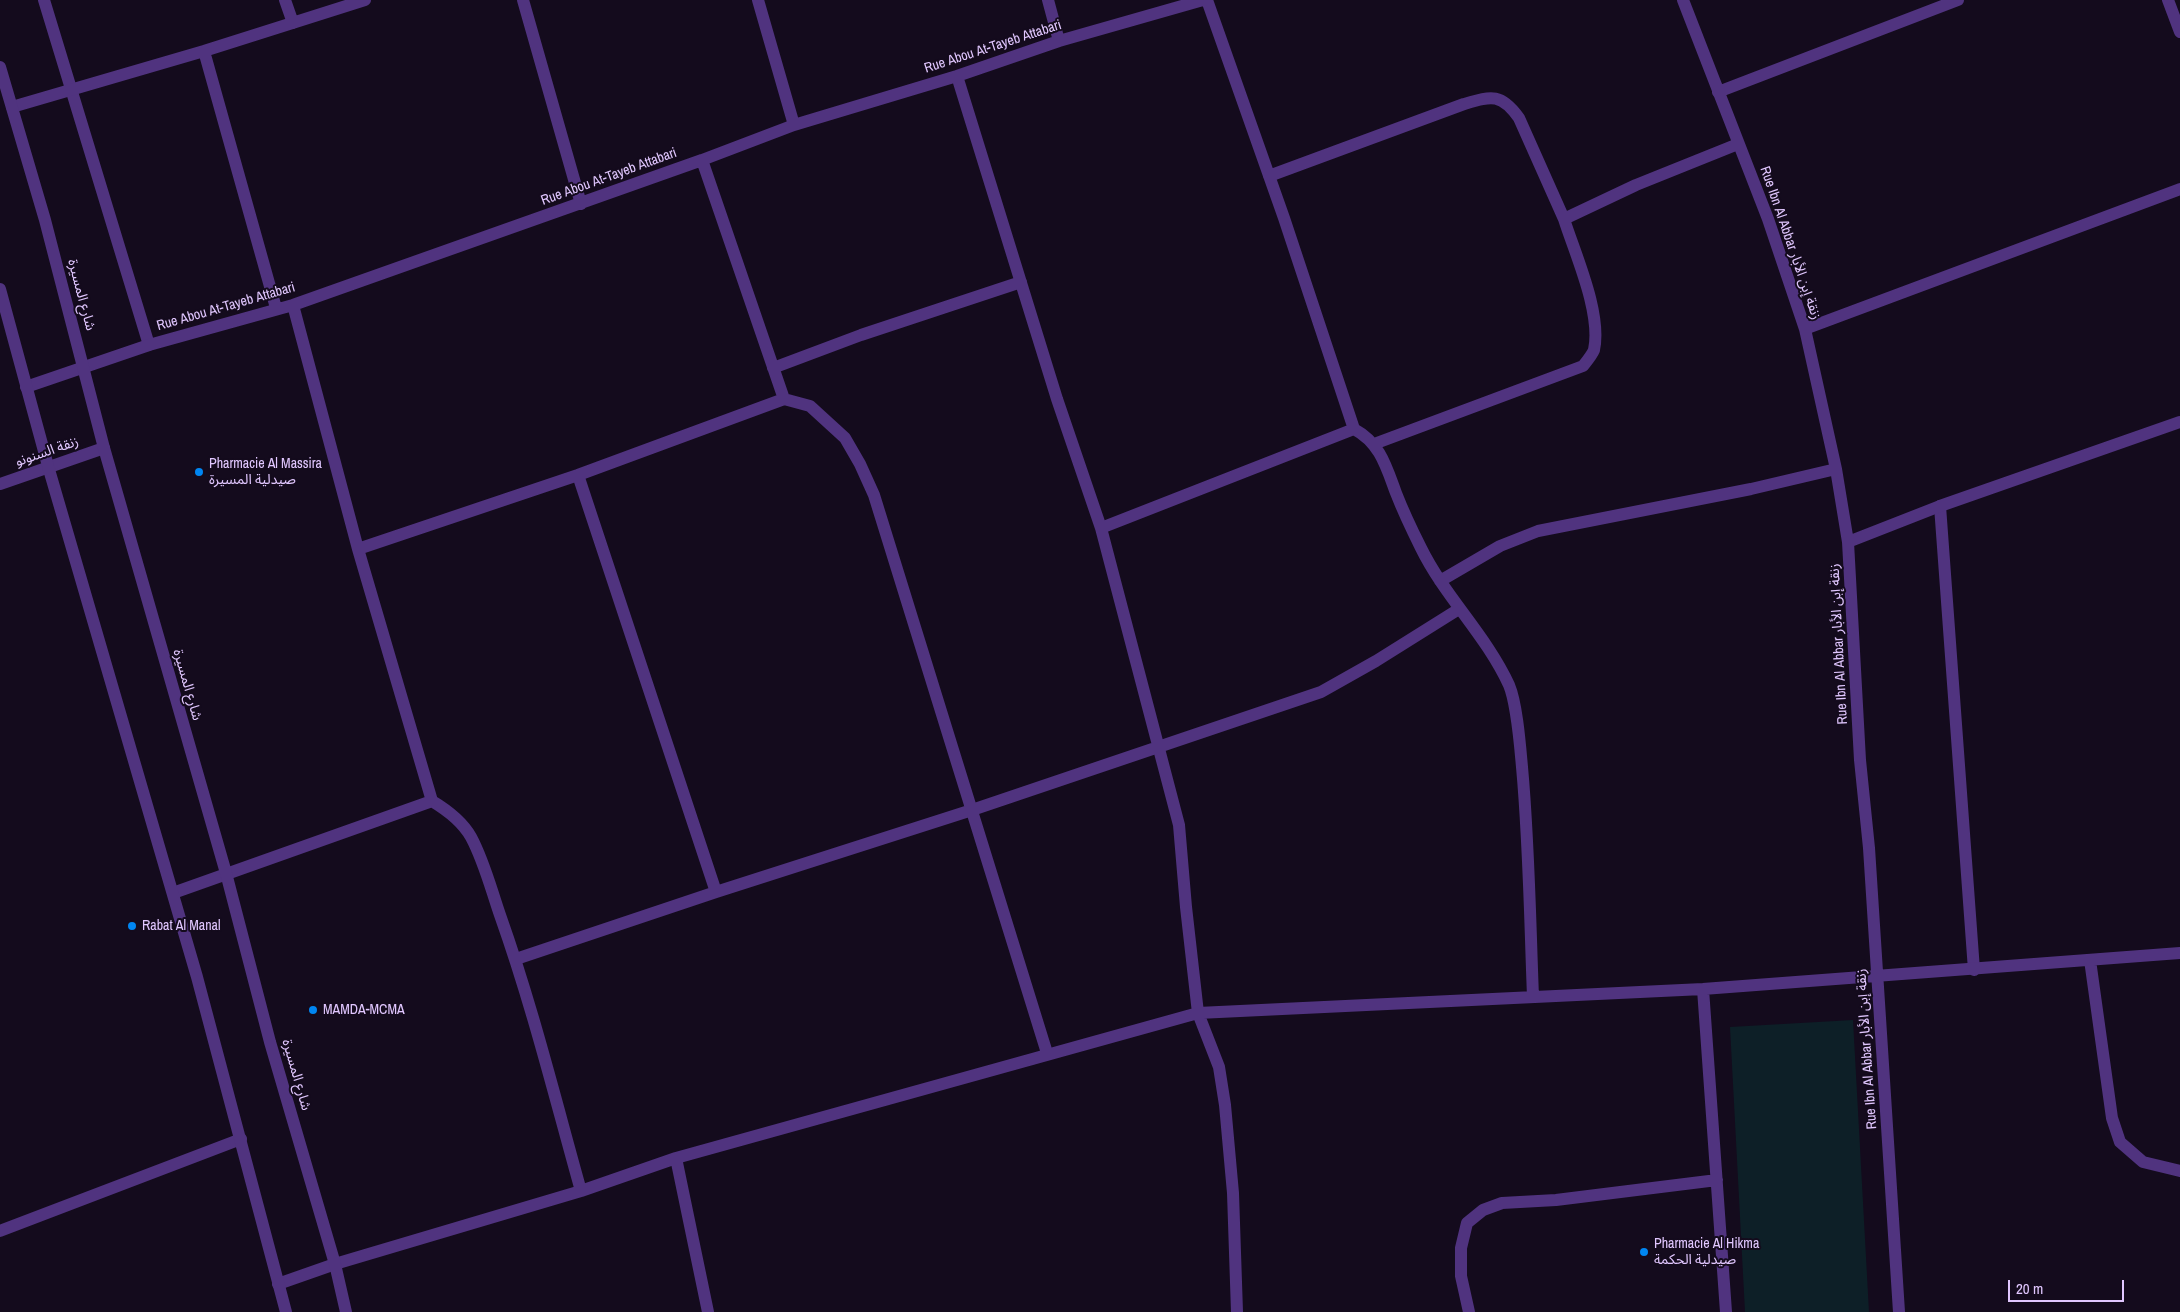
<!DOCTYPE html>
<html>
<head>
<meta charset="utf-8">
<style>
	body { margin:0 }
	#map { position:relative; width:2180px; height:1312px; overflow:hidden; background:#140b1d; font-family:"Archivo Narrow",sans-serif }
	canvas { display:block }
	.scale { position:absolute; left:2008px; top:1280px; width:116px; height:22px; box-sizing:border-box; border:2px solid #e1c7ff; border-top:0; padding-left:6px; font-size:15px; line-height:18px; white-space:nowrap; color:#e1c7ff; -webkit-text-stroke:4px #140b1d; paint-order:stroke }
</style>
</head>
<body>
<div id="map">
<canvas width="2180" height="1312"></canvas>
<div class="scale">20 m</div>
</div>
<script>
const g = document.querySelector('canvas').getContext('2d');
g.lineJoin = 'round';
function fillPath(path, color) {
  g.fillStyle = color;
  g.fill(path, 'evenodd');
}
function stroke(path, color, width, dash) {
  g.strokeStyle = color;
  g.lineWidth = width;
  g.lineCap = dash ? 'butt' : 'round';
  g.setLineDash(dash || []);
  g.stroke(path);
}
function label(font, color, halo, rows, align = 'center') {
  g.font = font + ' "Archivo Narrow","Noto Sans Arabic",sans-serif';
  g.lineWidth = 4;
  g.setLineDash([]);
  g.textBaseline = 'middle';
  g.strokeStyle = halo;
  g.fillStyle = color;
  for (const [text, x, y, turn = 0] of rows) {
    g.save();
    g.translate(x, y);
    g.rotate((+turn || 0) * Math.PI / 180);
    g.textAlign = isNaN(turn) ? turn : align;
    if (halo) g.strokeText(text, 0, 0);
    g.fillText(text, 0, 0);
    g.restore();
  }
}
const green = new Path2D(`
	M1853 1020 1869 1312H1745L1730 1027Z`);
const service = new Path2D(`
	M44 0 149 345
	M1940 506 1974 970`);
const pedestrian = new Path2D(`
	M0 1231 241 1139`);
const minor = new Path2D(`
	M285 0 293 23
	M523 0 581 204
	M758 0 794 125
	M1048 0 1059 41
	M1207 0 1284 218 1354 429C1380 443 1386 466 1396 493 1403 511 1412 530 1421 548 1445 597 1486 635 1509 685 1517 704 1520 745 1522 767 1529 843 1530 920 1533 997
	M1683 0 1768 219 1805 329 1836 469 1848 542 1860 760 1869 848 1899 1312
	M2168 0 2180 32
	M204 51 276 308
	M957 76 1057 399 1101 528 1179 825 1186 907 1198 1013 1219 1067 1225 1105 1233 1193 1237 1312
	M1718 92 1958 0
	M12 107 204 51 365 0
	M702 160 784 399
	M1269 176 1464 104C1492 96 1501 93 1519 118L1564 219
	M293 305 358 549 432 801C447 810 462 821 471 837 484 861 491 889 500 915 532 1005 555 1098 581 1191
	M1805 329 2180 189
	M773 368 861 335 1021 282
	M26 387 149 345 293 305 702 160 794 125 957 76 1059 41 1203 0
	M1374 444 1583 366C1587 361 1592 355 1594 350 1602 313 1575 254 1564 219L1636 185 1738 144
	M578 475 716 892
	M0 484 104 448
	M1101 528 1354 429
	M1848 542 1940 506 2180 422
	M358 549 578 475 784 399 810 406 845 438 860 464 874 495 1047 1053
	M1440 581 1500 546 1538 531 1751 489 1836 469
	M173 893 432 801
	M516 959 716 892 972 810 1321 692 1376 661 1459 609
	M2090 960 2112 1118 2120 1142 2143 1162 2180 1171
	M1703 989 1726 1312
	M676 1158 708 1312
	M278 1284 335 1264 581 1191 676 1158 1198 1013 1703 989 2180 953
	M1469 1312 1461 1276V1248L1467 1223 1483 1210 1502 1203 1556 1200 1717 1180`);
const tertiary = new Path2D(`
	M0 67 45 220 104 448 226 873 270 1042 335 1264 346 1312
	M0 289 48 466 197 977 286 1312`);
const markers = [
	[199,472,5,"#0086f2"],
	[132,926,5,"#0086f2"],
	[313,1010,5,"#0086f2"],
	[1644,1252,5,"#0086f2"]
];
const streetNames = [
	["Rue Abou At-Tayeb Attabari",993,47,-18],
	["Rue Abou At-Tayeb Attabari",609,177,-20],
	["Rue Ibn Al Abbar زنقة إبن الأبار",1790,243,71],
	["شارع المسيرة",81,295,75],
	["Rue Abou At-Tayeb Attabari",226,307,-16],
	["زنقة السنونو",47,452,-19],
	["Rue Ibn Al Abbar زنقة إبن الأبار",1839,644,-93],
	["شارع المسيرة",187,685,74],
	["Rue Ibn Al Abbar زنقة إبن الأبار",1867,1049,-94],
	["شارع المسيرة",296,1075,74]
];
const poiNames = [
	["Pharmacie Al Massira",209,464],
	["صيدلية المسيرة",209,480],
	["Rabat Al Manal",142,926],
	["MAMDA-MCMA",323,1010],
	["Pharmacie Al Hikma",1654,1244],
	["صيدلية الحكمة",1654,1260]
];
fillPath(green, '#0d1f27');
stroke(service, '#50337f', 12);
stroke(pedestrian, '#50337f', 12);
stroke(minor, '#50337f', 12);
stroke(tertiary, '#50337f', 12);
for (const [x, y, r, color] of markers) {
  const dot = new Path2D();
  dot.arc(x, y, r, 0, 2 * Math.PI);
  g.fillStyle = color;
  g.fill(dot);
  stroke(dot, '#140b1d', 2);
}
label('14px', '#e1c7ff', '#140b1d', streetNames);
label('14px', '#e1c7ff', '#140b1d', poiNames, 'left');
</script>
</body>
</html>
